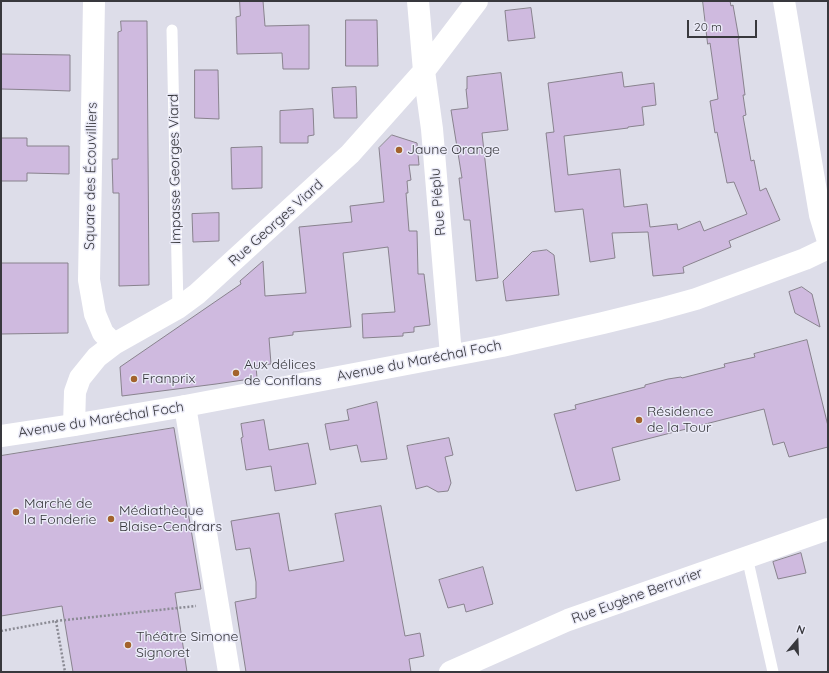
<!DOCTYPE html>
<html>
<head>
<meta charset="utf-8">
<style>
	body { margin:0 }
	#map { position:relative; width:829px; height:673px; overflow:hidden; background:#dddde9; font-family:Quicksand,sans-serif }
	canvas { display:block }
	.frame { position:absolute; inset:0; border:2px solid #38383d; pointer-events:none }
	.north { position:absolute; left:777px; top:621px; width:40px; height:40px; -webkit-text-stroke:3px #eaeaf7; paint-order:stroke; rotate:19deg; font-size:11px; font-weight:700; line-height:16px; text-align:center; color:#38383d }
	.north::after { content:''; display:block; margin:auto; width:14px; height:18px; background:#38383d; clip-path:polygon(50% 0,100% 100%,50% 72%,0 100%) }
	.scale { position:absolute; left:687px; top:20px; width:70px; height:18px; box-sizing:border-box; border:2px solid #38383d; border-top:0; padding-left:5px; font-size:12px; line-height:14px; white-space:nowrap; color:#38383d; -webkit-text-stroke:3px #eaeaf7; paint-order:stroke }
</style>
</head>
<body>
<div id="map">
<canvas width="829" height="673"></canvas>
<div class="frame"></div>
<div class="north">N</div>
<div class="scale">20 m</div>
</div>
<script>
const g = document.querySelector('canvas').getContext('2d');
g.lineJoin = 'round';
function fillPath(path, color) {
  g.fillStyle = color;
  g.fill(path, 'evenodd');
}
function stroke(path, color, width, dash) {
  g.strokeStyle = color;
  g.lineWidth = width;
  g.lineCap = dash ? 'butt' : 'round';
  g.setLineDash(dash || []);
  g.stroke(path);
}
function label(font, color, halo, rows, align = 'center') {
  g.font = font + ' Quicksand,sans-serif';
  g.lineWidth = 3;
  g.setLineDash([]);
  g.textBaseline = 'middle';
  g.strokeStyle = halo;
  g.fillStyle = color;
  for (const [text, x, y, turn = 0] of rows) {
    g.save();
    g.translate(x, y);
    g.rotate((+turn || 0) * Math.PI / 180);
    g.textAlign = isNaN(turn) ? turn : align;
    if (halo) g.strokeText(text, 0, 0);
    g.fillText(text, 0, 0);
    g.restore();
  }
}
const building = new Path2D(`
	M240 1H263L265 26 309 25V69H283L282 53 237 54 236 17 240 16Z
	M703 1H730L731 6 733 5 739 39H738L745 95H743L746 115 743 116 751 161 754 160 760 191 766 188 780 220 729 241 731 247 683 267 684 273 653 276 648 232 612 233 615 258 590 262 583 209 555 212 546 133 554 132 548 83 622 72 624 87 654 83 656 105 642 107 644 125 628 127V128L564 136 568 175 620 169 624 207 647 204 650 227 677 224 678 230 700 221 704 231 747 214 734 182 727 183 717 132 715 133 710 101 718 99 710 43 708 44Z
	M531 8 535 38 508 41 505 11Z
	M346 20H377L378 66H346Z
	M121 21H147L149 285 119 286V193H113L112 159H118V32L121 31Z
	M1 54 70 55V91L42 90 1 89Z
	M195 70H218L219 119 195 118Z
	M501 73 508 130 482 133 498 278 476 281 470 220H464L459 178H462L451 110 468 108 466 89H467V77Z
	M356 87 357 118H334L332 88Z
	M313 109 314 135 308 136V143H280V111Z
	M392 135 417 143 419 165H409L411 180 407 181 408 193H406L409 231H417L418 274H424L430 325 414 327V332L403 333V336L363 338 362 314 395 312 388 247 343 253 351 327 293 332V335L269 338 271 364 256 366 257 378 216 384 122 396 120 367 241 284 240 281 263 261 265 296 306 293 299 227 352 222 350 206 384 202 379 148Z
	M1 138H27V146H69V174L27 173V181H1Z
	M262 147V188L232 189 231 148Z
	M219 213V241L193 242 192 214Z
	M547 250 554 255 559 295 506 301 503 281 532 252Z
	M1 263H68V333L1 334Z
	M802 287 812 294 820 327 795 313 789 292Z
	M807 340 828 426V447L789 457 784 442 773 445 764 409 612 448 620 480 576 491 554 414 576 409 575 405 645 387V385L668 379 681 377 682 378 725 367 724 364 755 357 754 354Z
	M377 402 387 459 361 462 357 445 330 450 325 424 349 420 347 410Z
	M264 420 269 450 308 443 316 484 275 491 271 466 246 470 241 438 243 437 241 424Z
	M174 428 201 589 175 593 187 672H73L62 606 1 616V456Z
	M449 438 453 455 445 457 451 483 448 491 438 492 427 486 416 489 407 446Z
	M381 506 405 636 420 633 424 656 409 659 411 672H246L235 602 256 598V582L250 548 236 550 231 521 279 513 289 571 344 561 335 514Z
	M801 553 806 573 778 579 773 562Z
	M483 567 493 604 466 612 464 604 448 608 439 580Z`);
const path = new Path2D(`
	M56 621 65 672
	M1 631 56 621 196 606`);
const lane = new Path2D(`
	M172 30 178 308
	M747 557 773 672`);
const street = new Path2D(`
	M94 1 89 280 95 314 103 333 114 344
	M418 1 424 71 432 129 451 355
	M784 1 820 215 828 241
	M185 406 229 672
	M74 425 75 392 80 378 97 357 114 344 178 308 197 294 350 154 424 71 477 1`);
const secondary = new Path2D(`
	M1 436 74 425 185 406 502 346 603 323 660 309 696 299 805 259 828 248
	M450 672 568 620 828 529`);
const markers = [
	[399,150,4,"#a3632c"],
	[236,373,4,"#a3632c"],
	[134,379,4,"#a3632c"],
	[639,420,4,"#a3632c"],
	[16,512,4,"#a3632c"],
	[111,519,4,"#a3632c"],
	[128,645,4,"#a3632c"]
];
const poiNames = [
	["Jaune Orange",407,150],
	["Aux délices",244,365],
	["de Conflans",244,381],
	["Franprix",142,379],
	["Résidence",647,412],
	["de la Tour",647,428],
	["Marché de",24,504],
	["la Fonderie",24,520],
	["Médiathèque",119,511],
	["Blaise-Cendrars",119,527],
	["Théâtre Simone",136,637],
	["Signoret",136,653]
];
const streetNames = [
	["Impasse Georges Viard",175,169,-91],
	["Square des Écouvilliers",91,176,-89],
	["Rue Piéplu",438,202,-95],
	["Rue Georges Viard",276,223,-42],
	["Avenue du Maréchal Foch",419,361,-11],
	["Avenue du Maréchal Foch",101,420,-9],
	["Rue Eugène Berrurier",637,596,-20]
];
fillPath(building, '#cfbadf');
stroke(building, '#88828d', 1);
stroke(path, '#8b8b94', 2.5, [2, 2]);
stroke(lane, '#fff', 11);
stroke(street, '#fff', 22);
stroke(secondary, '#fff', 22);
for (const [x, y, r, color] of markers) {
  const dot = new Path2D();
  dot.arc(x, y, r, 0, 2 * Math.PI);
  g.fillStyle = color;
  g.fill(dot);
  stroke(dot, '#eaeaf7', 1.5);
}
label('14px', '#38383d', '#eaeaf7', poiNames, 'left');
label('14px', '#38383d', '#eaeaf7', streetNames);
</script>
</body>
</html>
